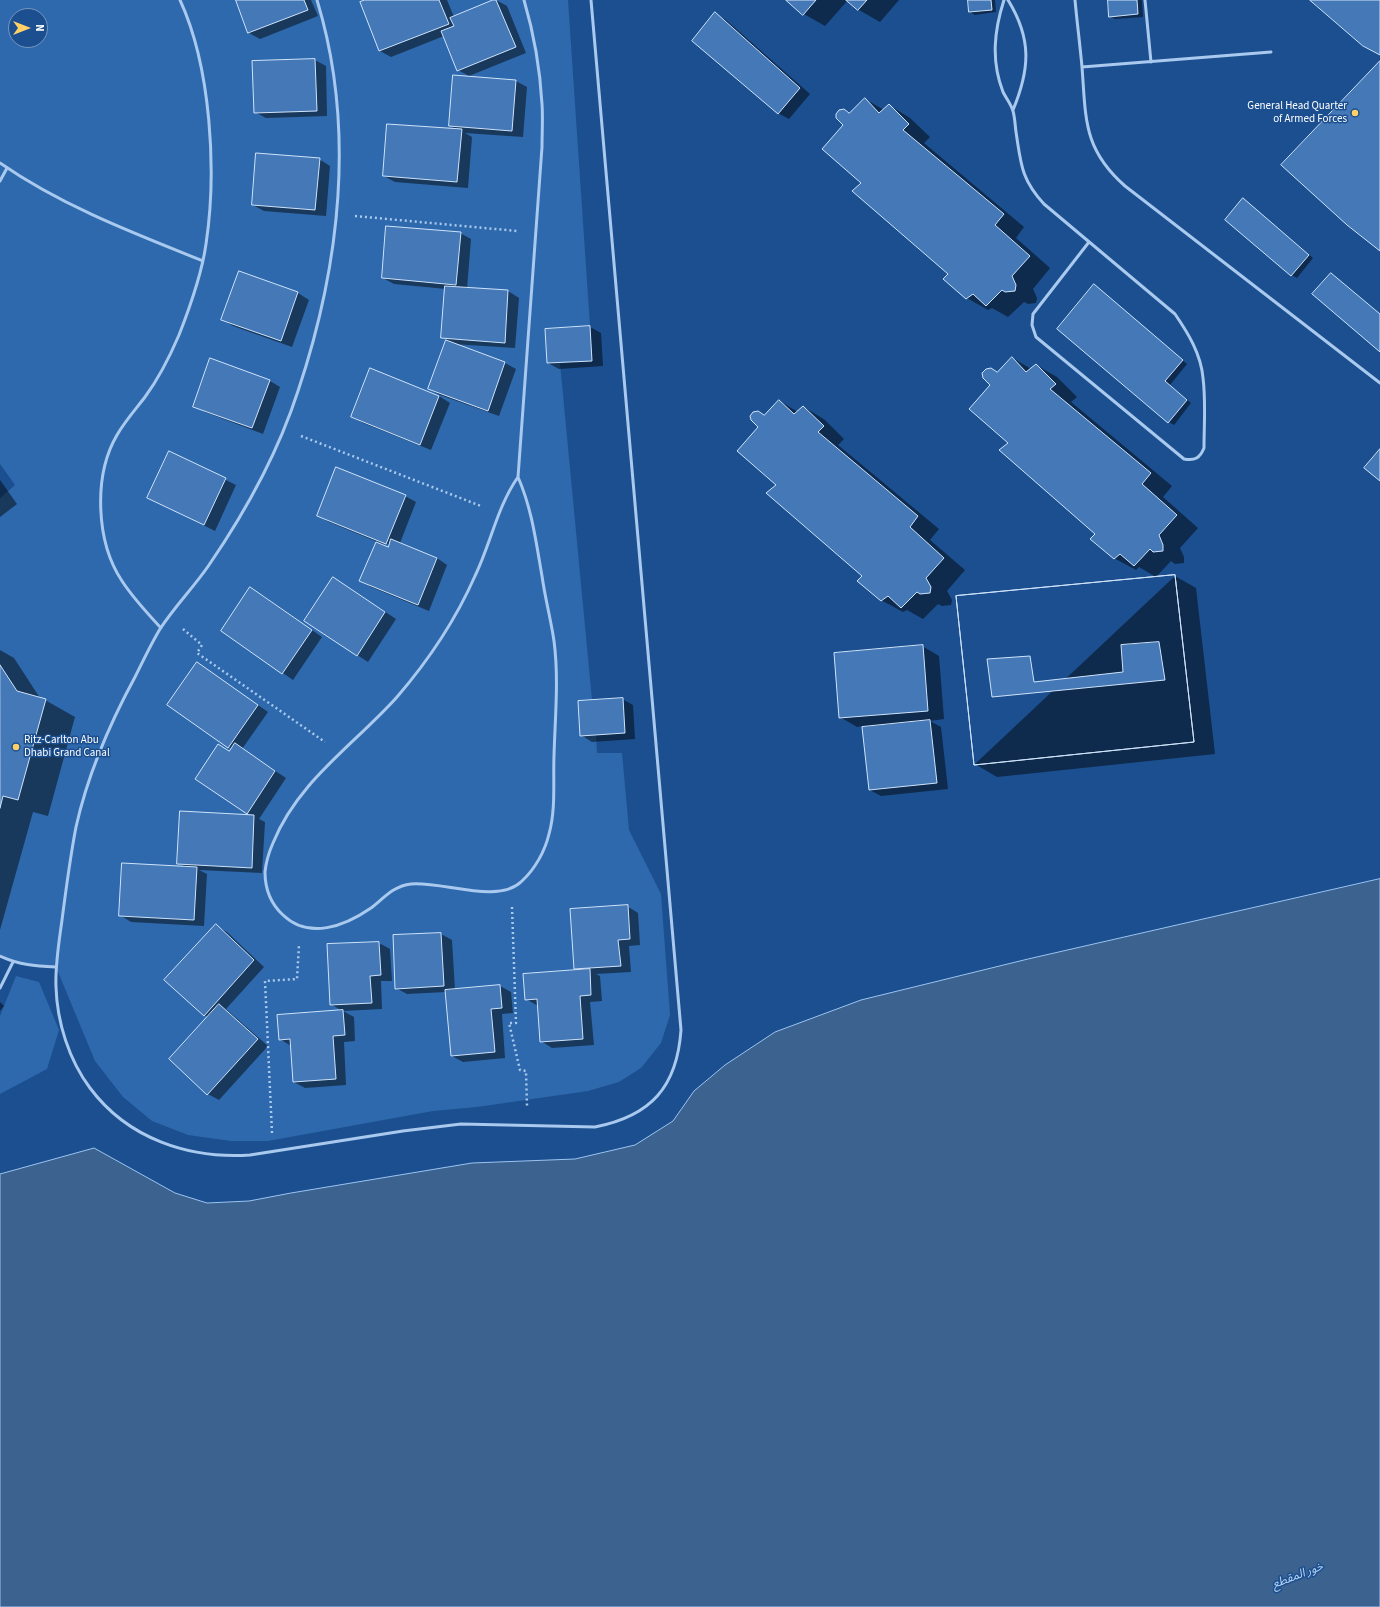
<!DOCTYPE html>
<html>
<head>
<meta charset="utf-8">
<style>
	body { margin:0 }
	#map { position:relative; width:1380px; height:1607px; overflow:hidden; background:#1b4f8f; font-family:"Source Sans 3",sans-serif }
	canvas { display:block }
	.north { position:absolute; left:8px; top:8px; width:40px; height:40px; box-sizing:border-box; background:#1b4f8f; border:1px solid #7695bc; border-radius:50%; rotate:90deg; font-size:11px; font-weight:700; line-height:16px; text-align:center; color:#fff }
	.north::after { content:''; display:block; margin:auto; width:14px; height:18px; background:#ffd166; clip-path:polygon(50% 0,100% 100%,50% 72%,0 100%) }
</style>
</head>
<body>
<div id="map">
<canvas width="1380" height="1607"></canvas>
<div class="north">N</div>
</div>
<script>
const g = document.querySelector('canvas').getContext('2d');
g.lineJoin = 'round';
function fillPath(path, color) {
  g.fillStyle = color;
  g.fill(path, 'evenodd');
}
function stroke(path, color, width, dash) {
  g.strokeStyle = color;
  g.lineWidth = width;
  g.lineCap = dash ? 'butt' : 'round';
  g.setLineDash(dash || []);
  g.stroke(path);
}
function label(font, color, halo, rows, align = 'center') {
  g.font = font + ' "Source Sans 3","Noto Sans Arabic",sans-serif';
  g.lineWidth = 3;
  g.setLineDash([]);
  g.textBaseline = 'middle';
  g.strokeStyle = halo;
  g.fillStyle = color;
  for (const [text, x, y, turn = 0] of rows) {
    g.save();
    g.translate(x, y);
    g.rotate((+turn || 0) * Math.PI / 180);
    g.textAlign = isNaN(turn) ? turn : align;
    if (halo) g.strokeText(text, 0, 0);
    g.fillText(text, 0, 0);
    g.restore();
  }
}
const green = new Path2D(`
	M0 0H568L590 326 545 329 547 363H560L592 700 578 701 580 736 596 734 597 753H622L629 830 661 894 670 1015 661 1043 641 1068 619 1082 588 1091 477 1107 433 1111 268 1141H231L188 1135 152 1121 123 1097 95 1061 56 967 13 962 0 954V808L3 796 46 699 17 691 0 665V498L15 485 0 464ZM16 16H40V40H16Z
	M16 976 39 982 59 1030 47 1069 0 1094V1016Z`);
const water = new Path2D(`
	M1380 879V1607H0V1174L94 1148 175 1193 207 1203 249 1201 291 1193 472 1163 575 1159 635 1145 673 1121 694 1091 725 1065 775 1032 861 1000 1028 959Z`);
const shadow = new Path2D(`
	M237 0H311L318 16 260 39 249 33Z
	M367 0H447L454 17 496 0 507 6 526 53 469 76 458 70 444 36 391 57 380 51Z
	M788 0H848L825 26 804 14Z
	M848 0H899L880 22 859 10Z
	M969 0H995L996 12 975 15 970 12Z
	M1109 0H1142L1143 17 1115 19 1110 16Z
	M715 14 726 20 810 94 789 119 778 113Z
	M315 60 326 66 327 116 266 118 255 112Z
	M516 81 527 87 523 137 465 133 472 137 468 188 395 182 384 176 458 130 450 126Z
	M865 99 884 110 889 105 910 118 930 137 924 143 1024 227 1016 238 1050 268 1033 289 1037 298 1036 303 1028 304 1024 302 1008 317 992 308 988 310 967 298 949 274 863 183 844 125 849 114Z
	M319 159 330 166 326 216 264 211 253 205Z
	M1243 200 1313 258 1297 278 1292 275Z
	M460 233 471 239 467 289 508 291 519 298 515 348 453 344 505 363 516 369 499 416 440 395 429 389 447 340 443 337 446 289 394 284 383 278Z
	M240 272 298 293 309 300 292 347 233 326 222 319Z
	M1331 274 1380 314V350Z
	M1099 289 1187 364 1170 385 1191 403 1174 425 1169 422Z
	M590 327 601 333 603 366 559 369 548 363Z
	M1013 358 1031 369 1036 365 1057 377 1077 397 1071 402 1172 486 1163 497 1198 528 1180 548 1184 557V563L1175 564 1171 561 1156 577 1139 567 1136 570 1114 558 1097 534 1010 443 991 385 997 373Z
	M370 369 439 396 450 403 431 450 363 423 352 417Z
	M270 381 280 387 263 434 205 412 194 406Z
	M780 401 798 412 804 407 825 420 844 439 838 445 939 529 930 540 965 570 947 591 952 600 951 605 942 606 938 604 923 619 907 610 903 612 881 600 864 576 777 485 759 427 765 416Z
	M169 452 236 485 215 531 148 497Z
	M0 480 17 504 0 517Z
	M405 496 416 502 400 543 437 558 447 565 429 611 371 587 361 581 388 548 389 545 382 541 381 542 385 545 329 522 318 516Z
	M1175 576 1196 588 1215 754 997 777 975 764Z
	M344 585 396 619 368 662 305 621Z
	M262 595 322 637 293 680 222 631Z
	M922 646 939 656 944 719 930 721 941 727 948 789 881 796 870 790 863 726 857 727 840 717Z
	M0 650 14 658 40 698 45 700 75 717 48 816 33 812 0 930Z
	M197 663 268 712 242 749 286 778 259 819 265 822 262 873 199 870 207 874 204 926 131 922 120 915 186 867 178 863 252 816 196 779 232 749 168 705Z
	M622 699 633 705 635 739 592 742 581 735Z
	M627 906 638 913 640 945 629 946 631 972 596 974 600 976 602 1001 590 1002 594 1045 552 1048 541 1041 538 1006 526 999 579 971 575 969Z
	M216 926 227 932 264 967 226 1009 268 1046 219 1100 208 1094 170 1059 208 1017 204 1015Z
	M441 934 452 940 455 990 500 986 511 992 513 1013 502 1014 505 1058 463 1062 452 1056 446 992 407 994 396 988 394 936Z
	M379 943 390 949 392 981H381L382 1009 343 1011 354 1017 355 1041 344 1042 346 1085 305 1088 294 1082 291 1046 280 1039 342 1011 331 1004 328 945Z
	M0 1002 4 1006 0 1011Z`);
const building = new Path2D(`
	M236 0H304L308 10 248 33Z
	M365 0H439L449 24 379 51 360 2Z
	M493 0H496L516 47 457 71 441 31 454 26 450 18Z
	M786 0H816L803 15Z
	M846 0H867L858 10Z
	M968 0H991L992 10 969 12Z
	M1108 0H1137L1138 14 1109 17Z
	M1310 0H1380V55L1363 46Z
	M715 12 800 88 778 114 692 41Z
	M315 59 317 111 254 113 252 61Z
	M1380 61V251L1347 225 1281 165Z
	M453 75 516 80 512 131 449 126Z
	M865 98 879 113 889 104 909 124 903 130 1004 214 995 225 1030 256 1012 276 1016 285 1015 291 1005 292 1002 290 986 306 973 294 966 299 943 279 948 274 852 191 861 183 822 149 843 125 836 118V114L839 110 844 109 849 113Z
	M387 124 462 129 457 182 383 176Z
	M256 153 320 158 315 210 252 205Z
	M1243 198 1309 255 1291 276 1225 220Z
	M386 226 461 232 456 285 382 278Z
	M239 271 298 292 281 341 221 320Z
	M1331 273 1380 314V352L1312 294Z
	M1094 284 1183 360 1165 381 1187 400 1168 423 1057 329Z
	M445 286 508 290 505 343 441 338Z
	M590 326 592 361 547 363 545 329Z
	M446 340 505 362 488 411 428 389Z
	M1012 357 1026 372 1036 364 1056 384 1050 389 1151 473 1142 484 1177 515 1159 535 1163 545V551L1153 552 1150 549 1134 566 1120 554 1114 559 1090 539 1095 534 999 450 1008 443 969 409 990 385 983 378 982 373 986 369 991 368 997 372Z
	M210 358 270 380 252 428 193 407Z
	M370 368 439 396 420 445 351 417Z
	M779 400 794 414 803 406 824 426 818 432 918 516 910 527 944 558 926 578 931 587 930 593 920 594 917 592 901 608 888 596 881 601 857 581 862 576 766 493 776 485 737 451 758 427 751 420 750 416 753 412 758 411 764 415Z
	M1380 449V481L1364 468Z
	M169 451 226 478 204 525 147 498Z
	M336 467 406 495 386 544 317 516Z
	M391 539 437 558 418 605 359 581 376 542 388 547Z
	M1175 575 1194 742 974 765 956 596ZM1159 642 1165 680 992 697 987 659 1030 656 1034 682 1123 672 1121 645Z
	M1175 575 1194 742 974 765 956 596Z
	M333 577 385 612 357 656 304 621Z
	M250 587 312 630 282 674 221 631Z
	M923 645 928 711 839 718 834 653Z
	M197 662 258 705 228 748 167 705Z
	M0 665 17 691 46 699 18 800 3 796 0 808Z
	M623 698 625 733 580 736 578 701Z
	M930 720 937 783 869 790 862 727Z
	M235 743 275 771 247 814 195 779 218 744 229 751Z
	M180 811 254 815 252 868 177 864Z
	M122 863 197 867 194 920 119 916Z
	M628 905 630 939 618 940 621 966 574 969 570 909Z
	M216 924 254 960 204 1016 164 980Z
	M441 933 444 986 395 989 393 935Z
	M379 942 381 975 370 976 372 1003 330 1005 327 944Z
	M590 969 591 995 580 996 583 1039 540 1042 537 999 525 1000 523 974Z
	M500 985 502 1008 491 1009 495 1052 451 1056 445 990Z
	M219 1004 258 1039 207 1095 169 1059Z
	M343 1010 345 1035 333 1036 336 1079 293 1082 290 1039 279 1040 277 1015Z`);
const path = new Path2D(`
	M355 216 517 231
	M301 436 481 506
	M183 629 202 645 197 653 325 742
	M512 907 516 1023H509L520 1070 526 1071 527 1106
	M272 1133 265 981 297 979 299 945`);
const service = new Path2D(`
	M317 0C356 128 340 266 298 391 278 453 246 511 209 565 194 587 175 606 160 629 151 644 143 661 135 677 109 725 88 773 76 827 70 858 66 889 62 920 59 942 55 965 56 987 57 1022 69 1060 90 1088 128 1139 189 1159 250 1155L403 1131 461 1124 595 1127C651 1116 677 1087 681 1030L591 0
	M1004 0C994 31 991 61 1003 92 1006 98 1011 104 1013 111 1015 118 1015 125 1016 132 1021 164 1021 179 1044 204L1175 314C1188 333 1201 354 1203 378 1206 401 1204 425 1204 448 1200 458 1195 461 1184 459L1036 337 1032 325 1033 314 1089 242
	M1008 0C1032 39 1030 69 1013 110
	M1075 0C1077 22 1080 45 1082 67 1086 119 1083 149 1125 186L1380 383
	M1145 0 1151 62
	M1082 67 1271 52
	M0 163C62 206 133 233 203 261
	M0 181 7 168
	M518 477C497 507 491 543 475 576 456 619 428 661 397 697 354 745 298 781 273 843 269 852 266 862 265 872 265 889 271 904 283 915 309 940 345 926 371 908 384 898 393 886 411 884 443 881 498 905 522 881 535 869 545 851 549 834 556 809 553 781 554 756 555 718 559 679 554 641 551 620 545 598 542 576 536 542 532 509 518 477L542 147C542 133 543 118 542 104 540 68 534 34 524 0
	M161 628C147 613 133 598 122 581 96 542 93 476 117 435 125 421 135 410 145 397 159 378 170 356 179 335 190 307 202 273 206 244 217 171 211 67 180 0
	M0 956C20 965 35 966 56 967
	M0 988 13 962`);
const markers = [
	[1355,113,4,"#ffd166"],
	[16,747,4,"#ffd166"]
];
const poiNames = [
	["General Head Quarter",1347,107],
	["of Armed Forces",1347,120],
	["Ritz-Carlton Abu",24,741,"left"],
	["Dhabi Grand Canal",24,754,"left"]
];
const waterNames = [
	["خور المقطع",1298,1576,-21]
];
fillPath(green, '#2e69ad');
fillPath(water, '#3c6290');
stroke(water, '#9cc4f0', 1);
fillPath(shadow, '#0007');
fillPath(building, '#4478b7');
stroke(building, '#cfe3fa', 1);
stroke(path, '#a9c9ee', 2.5, [2, 3]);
stroke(service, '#a9c9ee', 3);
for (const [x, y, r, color] of markers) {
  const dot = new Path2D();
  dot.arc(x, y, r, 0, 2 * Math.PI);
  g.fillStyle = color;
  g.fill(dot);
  stroke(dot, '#1b4f8f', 1.5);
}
label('11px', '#fff', '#1b4f8f', poiNames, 'right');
label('italic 12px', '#b5d3f5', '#1b4f8f', waterNames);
</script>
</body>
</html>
